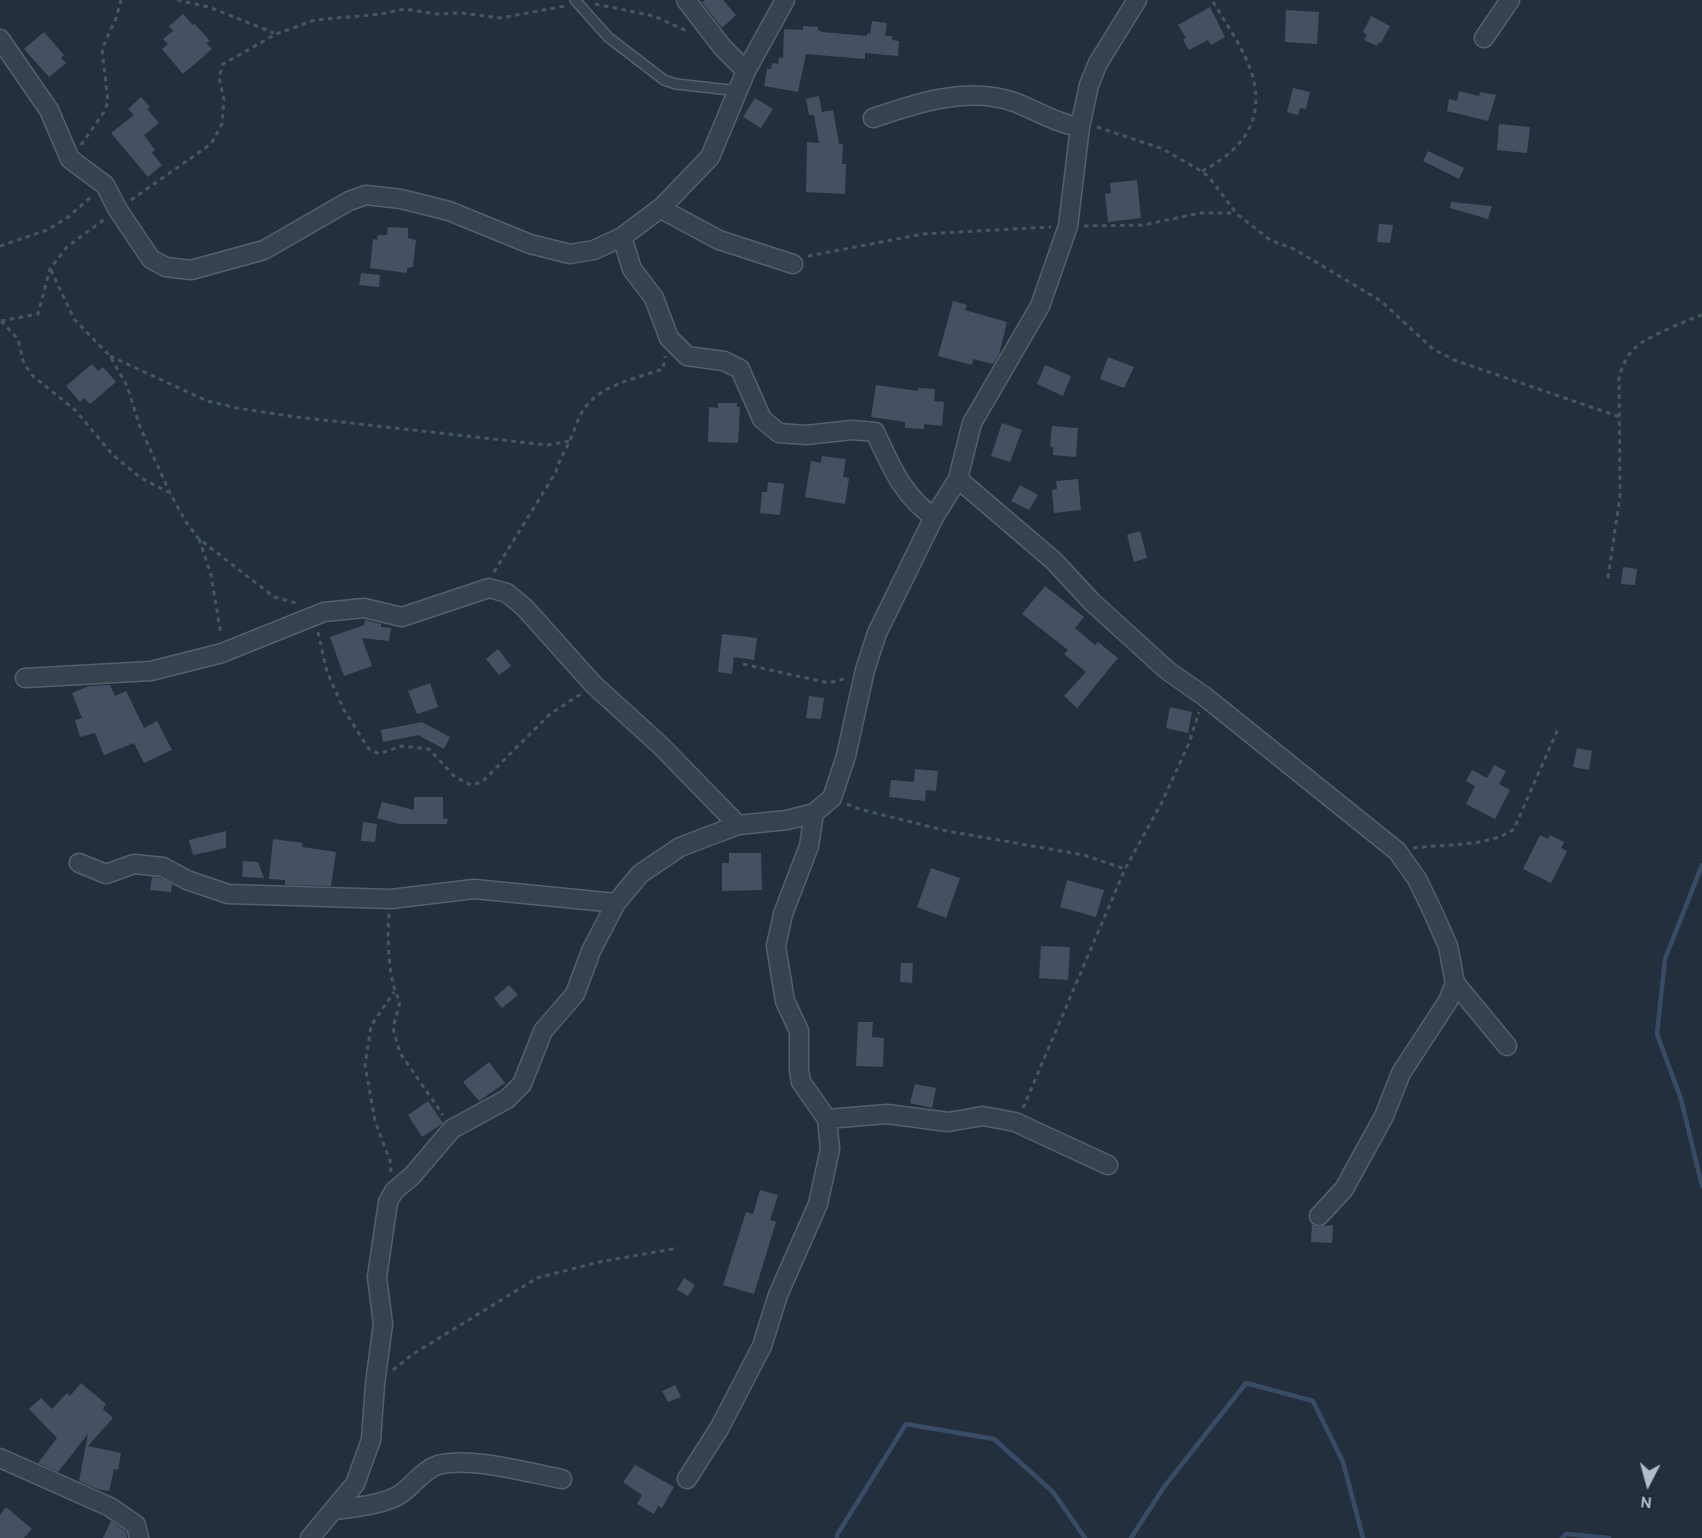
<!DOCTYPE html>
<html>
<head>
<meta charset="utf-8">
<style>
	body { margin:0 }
	#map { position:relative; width:1702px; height:1538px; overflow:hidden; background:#242f3e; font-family:Cabin,sans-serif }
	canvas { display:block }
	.north { position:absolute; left:1618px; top:1454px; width:60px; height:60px; -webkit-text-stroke:4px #1d2633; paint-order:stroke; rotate:186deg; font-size:16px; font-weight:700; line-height:24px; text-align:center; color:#b4bcc9 }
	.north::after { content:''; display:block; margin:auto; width:21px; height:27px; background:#b4bcc9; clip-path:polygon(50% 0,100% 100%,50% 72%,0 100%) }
</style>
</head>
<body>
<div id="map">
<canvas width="1702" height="1538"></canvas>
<div class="north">N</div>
</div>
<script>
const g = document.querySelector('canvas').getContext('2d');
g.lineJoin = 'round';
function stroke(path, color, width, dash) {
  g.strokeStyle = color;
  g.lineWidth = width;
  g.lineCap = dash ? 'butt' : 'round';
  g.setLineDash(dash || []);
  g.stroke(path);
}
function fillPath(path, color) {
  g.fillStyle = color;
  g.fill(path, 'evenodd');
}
const stream = new Path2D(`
	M1702 865 1665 959 1657 1034 1681 1099 1702 1186
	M837 1538V1535L906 1424 994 1439 1053 1492 1085 1538
	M1131 1538 1164 1487 1246 1383 1313 1401 1343 1462 1363 1538
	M1562 1538 1566 1534 1609 1538`);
const building = new Path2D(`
	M705 0H723L736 15 722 28 702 2Z
	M1210 7 1225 37 1211 45 1208 40 1189 50 1183 40 1186 38 1178 25Z
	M1286 10 1319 12 1317 44 1285 42Z
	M183 14 193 25 195 24 210 41 206 43 212 49 183 74 162 49 168 44 163 39 173 31 169 26Z
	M1371 16 1390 26 1381 43 1379 42 1377 46 1364 40 1367 35 1363 32Z
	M872 21 887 23 885 36H892V40L899 41 898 56 865 53V59L806 54 798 92 764 86 767 69H771L772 63 778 64 779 57 783 58 784 29 803 30V26L818 27V30L822 32 867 36V33L870 34Z
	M44 32 64 55 61 58 66 63 49 77 24 49Z
	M1293 88 1310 92 1306 109 1300 108 1298 115 1287 112Z
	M1459 91 1479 96 1480 92 1496 95 1488 121 1447 111 1449 99 1457 101Z
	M819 96 822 112 833 110 839 144H843L842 164H846L845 194 806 192 807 142 819 143 814 115H809L806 99Z
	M141 97 150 107 147 109 159 123 144 135 155 150 152 153 162 165 148 177 111 133 134 115 128 109Z
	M755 98 773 109 761 128 743 117Z
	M1499 124 1530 127 1527 153 1497 150Z
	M1428 151 1464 168 1459 179 1423 161Z
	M1137 180 1141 218 1108 222 1105 194 1111 193 1110 183Z
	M1451 202 1492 206 1488 219 1450 208Z
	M1379 224 1393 225 1390 243 1377 242Z
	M388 227 408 228V238L416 240 413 267 407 268V273L370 268 373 239 377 240 378 235H387Z
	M361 273 380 275 379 287 359 285Z
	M953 301 967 305 965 310 1007 322 999 355 993 364 973 359 972 365 938 356Z
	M1108 357 1134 367 1124 388 1100 379Z
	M92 364 98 371 103 367 116 382 90 404 84 398 80 402 66 386Z
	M1045 365 1071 376 1063 396 1037 384Z
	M876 385 918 391V388L935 389 934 401 944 402 942 426 924 424V429L905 428V422L871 417Z
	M718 403H737V407H740L738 443 708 442 709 407 718 408Z
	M1002 423 1022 430 1010 462 991 456Z
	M1052 426 1078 428 1076 457 1053 455V447L1050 446Z
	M822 456 846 459 843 477 849 478 845 504 805 497 811 461 821 463Z
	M1078 479 1081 510 1054 513 1052 490 1057 489 1056 481Z
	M768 482 784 484 780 515 760 513 762 492H767Z
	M1020 485 1038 495 1029 510 1011 501Z
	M1140 531 1147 558 1134 562 1127 535Z
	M1623 567 1637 569 1635 585 1621 584Z
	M1045 586 1084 617 1075 628 1095 645 1098 642 1118 658 1077 708 1064 696 1086 672 1064 654 1068 650 1022 614Z
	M365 620 381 624V627L391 628 389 641 362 638 372 666 344 676 330 637 364 625Z
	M722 634 757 638 754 660 734 657 732 674 718 672Z
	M498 649 511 666 499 675 486 659Z
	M430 683 438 707 417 714 408 691Z
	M110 685 115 696 126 691 144 728 157 721 172 750 144 763 134 743 104 755 95 733 80 737 75 720 82 718 72 693 89 686Z
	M809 696 824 698 821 719 806 718Z
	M1170 707 1192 712 1188 733 1166 728Z
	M422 722 450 737 444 749 418 735 383 742 381 730Z
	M1577 748 1592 751 1589 770 1573 767Z
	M1494 765 1506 771 1499 784 1510 790 1495 819 1466 804 1475 786 1466 781 1472 770 1487 778Z
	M915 769 938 771 936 791 926 790 925 801 889 797 891 780 914 782Z
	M414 797H443V818L448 819 447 824H399L377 818 382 802 414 810Z
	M363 822 377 824 375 842 361 841Z
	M226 831V848L193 855 189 840Z
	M1540 835 1548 839 1550 835 1564 842 1561 848 1567 851 1551 883 1523 869Z
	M273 839 303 843 302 847 336 852 331 886 285 885V880L269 879Z
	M729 853H761L762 890 722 891V863H729Z
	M243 861 258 862 264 878 242 877Z
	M931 868 960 878 946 918 917 907Z
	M152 877 160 878 172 884 171 892 150 890Z
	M1067 880 1104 890 1096 917 1060 907Z
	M1041 946 1070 947 1068 980 1039 978Z
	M901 963H913L912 983 900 982Z
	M509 985 518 995 502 1008 494 998Z
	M858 1022H873L872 1037 884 1038 883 1067 856 1066Z
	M489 1062 505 1083 479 1101 463 1082Z
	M915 1084 936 1088 932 1108 910 1103Z
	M428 1101 443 1123 422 1137 408 1115Z
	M760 1190 778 1195 770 1220 776 1222 754 1294 723 1285 746 1212 753 1214Z
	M1312 1224 1317 1227 1333 1225 1332 1243 1311 1242Z
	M684 1278 695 1285 688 1296 677 1290Z
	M81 1383 106 1404 103 1409 113 1418 88 1446 121 1453 118 1470 114 1469 109 1491 97 1489 79 1481 88 1434 58 1472 38 1463 57 1438 29 1409 41 1398 52 1409 67 1393 70 1396Z
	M675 1385 681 1397 668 1402 662 1391Z
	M635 1465 674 1487 662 1508 658 1506 654 1514 637 1504 642 1495 623 1482Z
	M6 1507 32 1529 24 1538H0V1515Z
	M111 1521 126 1532 127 1538H103Z`);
const path = new Path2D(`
	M177 0 209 7 274 33
	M595 4 654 16 689 32
	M1097 127 1163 149 1201 171 1209 177 1237 214 1270 240 1294 249 1381 301 1433 349 1454 360 1620 417
	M81 145 104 112 108 102 102 49 116 18 121 0
	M1202 171C1239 152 1265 123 1253 78 1246 51 1226 24 1212 0
	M131 200 211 144 222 124 224 100 219 77 223 64 276 34 315 20 381 14 405 9 436 14 461 13 501 18 565 6
	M1084 226 1143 225 1201 213H1235
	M0 246 47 230 67 218 92 196
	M808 256 923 234 1051 227
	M51 270 74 319 110 356 127 386 140 427 170 493 186 522 198 538 274 597 300 604
	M1 321 38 314 50 269 67 247 106 218
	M1 321 18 339 24 364 33 376 75 410 113 455 141 478 168 492
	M110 356 207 401 237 408 296 417 547 445 570 441
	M199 539 211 575 221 635
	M494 572 556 472C559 459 566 450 571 438 575 430 577 420 582 412 598 385 635 379 663 369L665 356
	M1608 578 1620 496 1619 376C1623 366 1627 354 1636 347 1647 337 1687 320 1702 315
	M318 632 327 672 344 710 369 749 379 754 401 746 429 749 455 777 471 785 482 782 550 714 581 694
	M743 664 829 683 847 678
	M847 804 859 809 947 831 1084 855 1125 869
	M1413 848C1444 844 1489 847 1514 829L1558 729
	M389 914C387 938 388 981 400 1002L393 1028 400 1053 443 1115
	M1023 1108 1125 869 1162 802 1189 743 1199 712
	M391 1172 390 1161 375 1121 365 1065 371 1026 394 992
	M393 1370 413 1354 537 1278 599 1262 678 1248`);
const service = new Path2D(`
	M575 0 608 37 664 80 676 84 739 91`);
const minor = new Path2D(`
	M686 0 723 48 746 71
	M1484 38 1510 0
	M0 39 49 110 70 159 105 185 118 210 151 259 166 267 191 270 264 250 349 201 366 195 401 199 449 211 530 244 570 254 594 250 622 237 662 207 710 157 746 71 785 0
	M873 118C917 103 967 86 1014 102 1036 110 1057 124 1080 127
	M662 207 665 211 719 240 793 264
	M622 237 632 269 654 298 669 338 687 356 724 361 740 369 762 419 779 433 806 435 852 430 875 432C890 464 903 497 934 517
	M958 479 1054 561 1092 602 1168 671 1204 696 1397 851 1417 879 1432 910 1448 946 1455 983 1448 1001 1401 1073 1384 1116 1344 1189 1319 1216
	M25 678 151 671 222 653 324 612 364 608 402 617 489 588 507 593 524 607 594 685 660 745 738 825
	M79 863 106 874 134 864 163 867 187 880 228 894 391 899 474 889 616 903
	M1455 983 1507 1046
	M827 1119 887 1114 948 1122 983 1116 1015 1122 1108 1165
	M0 1458 110 1507 136 1525 139 1538
	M687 1479 720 1427 762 1346 778 1295 818 1204 830 1149 827 1119 801 1082 799 1070V1031L785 1001 776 946 783 914 809 846 814 813
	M335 1510C352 1508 388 1504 402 1493 414 1484 423 1470 438 1465 470 1456 529 1473 562 1479
	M310 1538 355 1484 371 1440 375 1384 383 1324 377 1277 388 1202 394 1191 412 1176 452 1129 507 1099 522 1084 543 1031 575 994 591 951 616 903 640 874 680 847 738 825 787 820 814 813 832 798 846 756 865 670 877 633 934 517 958 479 972 423 1040 306 1068 226 1080 127 1089 85 1098 63 1137 0`);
stroke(stream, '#394c67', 4.5);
fillPath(building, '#455162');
stroke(service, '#565f6c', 12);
stroke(minor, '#565f6c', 21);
stroke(path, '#44595c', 3, [4.5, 4.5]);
stroke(service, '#38414e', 9);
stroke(minor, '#38414e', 18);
</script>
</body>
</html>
